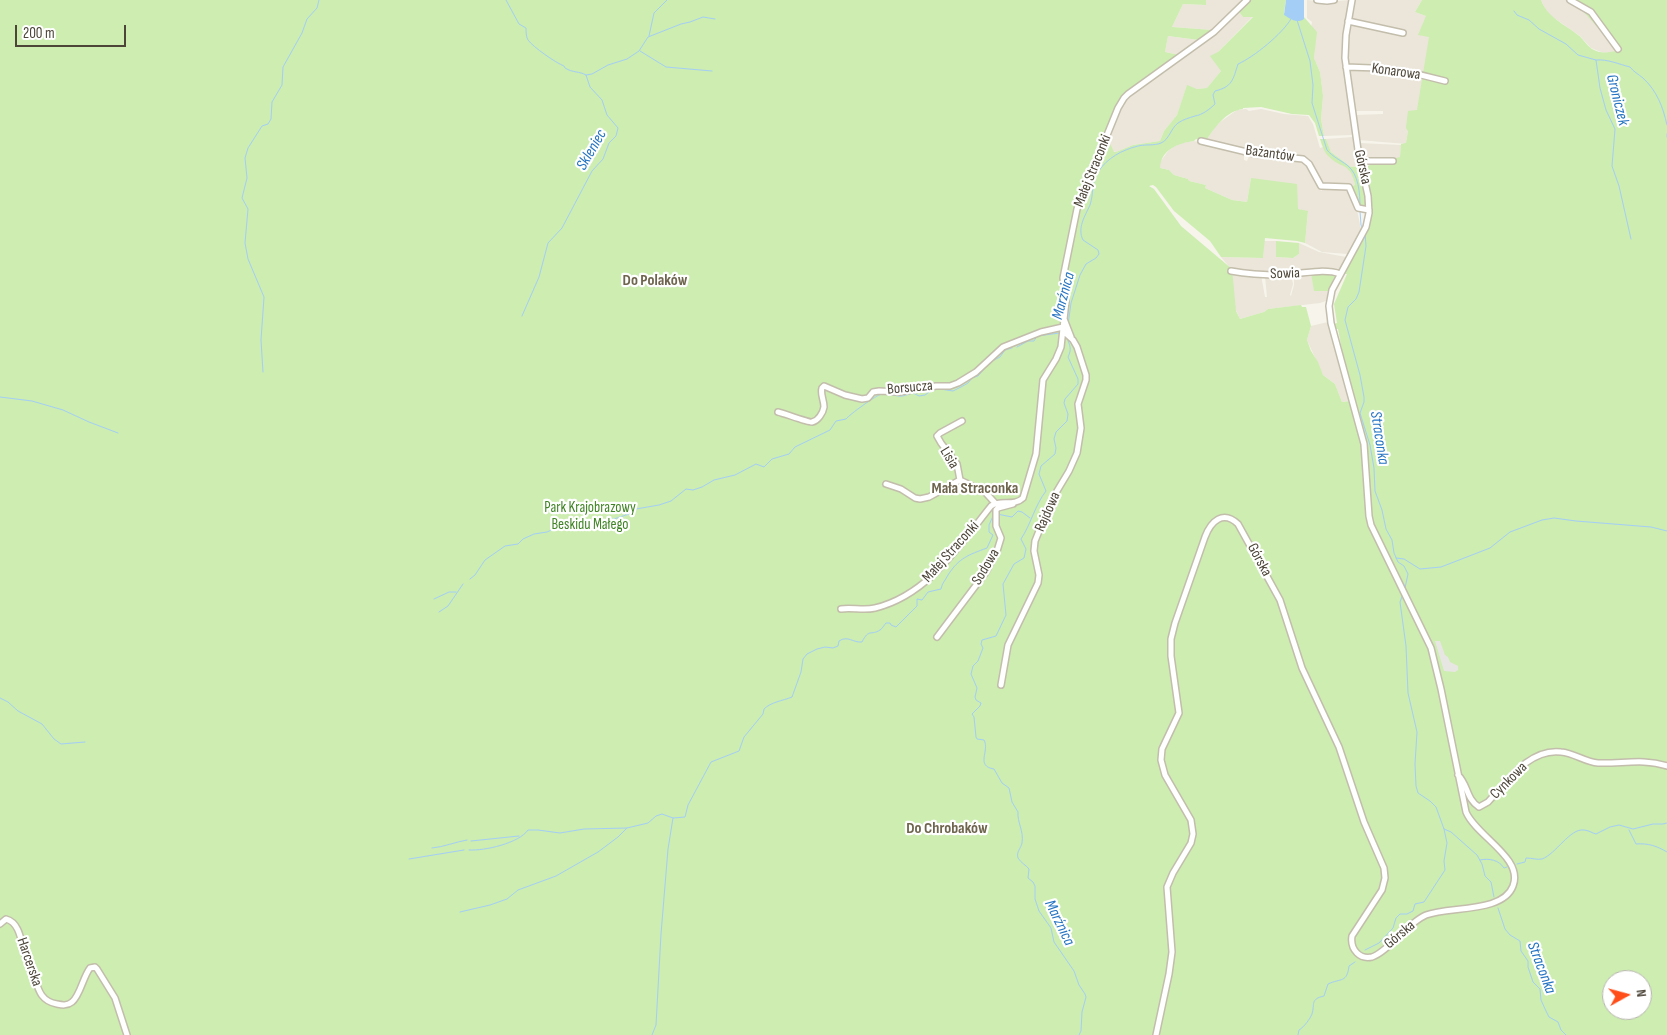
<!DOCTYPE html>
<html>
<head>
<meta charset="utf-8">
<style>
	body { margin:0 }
	#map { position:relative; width:1667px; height:1035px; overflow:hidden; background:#f6f4eb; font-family:"Sofia Sans Condensed",sans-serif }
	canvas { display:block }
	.north { position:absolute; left:1602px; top:970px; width:50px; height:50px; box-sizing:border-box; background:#fff; border:1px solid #b7b5af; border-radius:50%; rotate:83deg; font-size:14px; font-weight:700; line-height:20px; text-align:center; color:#4c4538 }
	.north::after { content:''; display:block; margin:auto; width:18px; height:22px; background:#ff4e19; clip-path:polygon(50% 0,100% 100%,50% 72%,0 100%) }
	.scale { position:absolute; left:15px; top:25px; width:111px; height:22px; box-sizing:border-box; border:2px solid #4c4538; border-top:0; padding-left:6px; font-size:15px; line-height:18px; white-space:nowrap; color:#4c4538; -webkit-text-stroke:4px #fff; paint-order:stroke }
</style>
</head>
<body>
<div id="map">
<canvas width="1667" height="1035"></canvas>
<div class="north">N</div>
<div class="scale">200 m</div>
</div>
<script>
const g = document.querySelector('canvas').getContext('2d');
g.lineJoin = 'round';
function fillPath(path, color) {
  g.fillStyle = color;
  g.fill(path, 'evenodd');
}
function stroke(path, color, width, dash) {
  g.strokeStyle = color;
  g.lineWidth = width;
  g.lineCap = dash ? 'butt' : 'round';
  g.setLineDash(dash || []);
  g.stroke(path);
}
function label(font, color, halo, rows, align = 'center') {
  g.font = font + ' "Sofia Sans Condensed",sans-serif';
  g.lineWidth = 4.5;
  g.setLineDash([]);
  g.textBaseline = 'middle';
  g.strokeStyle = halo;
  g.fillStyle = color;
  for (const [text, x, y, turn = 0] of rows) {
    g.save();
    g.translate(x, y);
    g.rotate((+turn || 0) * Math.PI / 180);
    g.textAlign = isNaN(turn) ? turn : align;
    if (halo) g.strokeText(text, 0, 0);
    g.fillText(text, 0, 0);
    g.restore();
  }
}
const residential = new Path2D(`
	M1206 0H1242L1233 11 1222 21H1220L1219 24 1212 30 1172 27 1183 4 1205 5Z
	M1307 0 1325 2 1350 0 1342 44 1344 67 1353 134 1351 135 1324 136 1321 119 1323 96 1320 72 1314 58 1316 32 1311 27 1312 22 1307 18Z
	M1355 0H1422L1415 12 1426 16 1445 80 1349 65 1348 49Z
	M1541 0H1567L1577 5 1583 9 1618 50 1609 53 1601 52 1591 48 1580 36 1547 13Z
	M1238 11 1243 17 1253 16 1218 52 1221 71 1207 88 1197 89 1187 86 1177 115 1164 131 1160 141 1133 145 1116 152 1105 149 1122 105 1141 87Z
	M1168 36 1199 40 1179 55 1165 52Z
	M1368 68 1425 76 1430 87 1408 131 1406 144 1359 140 1356 115 1383 114V111H1355L1349 69Z
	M1246 109 1249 111 1261 109 1284 114 1308 116 1313 124 1320 148 1323 147 1329 157 1350 170 1353 175 1355 185 1336 187 1323 186 1308 161 1263 154 1206 141 1216 125 1237 110Z
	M1353 137 1359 166 1351 167 1331 152 1326 139Z
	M1194 141 1244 154V160L1247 161 1250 154 1298 159 1306 162 1321 191 1324 188H1347L1357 210 1361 229 1348 254 1322 252 1305 243 1308 212 1298 209 1251 178 1247 202 1232 200 1205 188 1206 185 1189 181 1188 179 1174 175 1169 170 1160 168V162L1169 150 1180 143Z
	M1359 143 1401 145 1400 159 1362 160Z
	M1264 241H1276V257L1293 258 1299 254V243L1319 252 1346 257 1339 270 1314 269 1263 273 1231 269 1221 257 1263 258Z
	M1229 273 1261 275 1265 297H1267L1265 276 1291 275 1293 284 1290 295 1291 296 1294 285V276L1311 273 1315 291H1328L1326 301 1320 303 1268 309 1264 312 1240 319 1227 290Z
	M1328 322 1338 361 1350 401 1342 402 1335 384 1323 375 1307 340 1311 326Z`);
const green = new Path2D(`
	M0 0H1206V5L1183 4 1172 27 1212 30 1220 25 1199 40 1168 36 1165 52 1179 55 1127 93 1106 135 1114 152H1116L1133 145 1160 141 1164 131 1177 115 1187 85 1197 89 1207 88 1221 71 1210 56 1218 52 1253 17H1243L1239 12 1249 0H1286L1284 13 1304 19V17L1317 32 1314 58 1320 72 1323 96 1321 119 1324 136H1319L1315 123 1309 115 1292 114 1261 107 1243 108V109C1226 111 1214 128 1206 141L1196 139 1194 141C1179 143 1161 149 1160 168L1169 170 1174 175 1188 179 1189 181 1206 185 1205 188 1232 200 1247 202 1251 178 1297 184 1298 209 1308 211 1305 243 1297 241 1265 238 1263 258 1221 257 1210 241 1174 211 1156 187 1153 185 1149 186 1154 189 1181 226 1232 269 1236 311 1240 319 1264 312 1268 309 1301 305 1302 307H1306L1311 326 1307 340 1311 351 1318 362 1323 375 1335 384 1342 402 1350 401 1356 424 1338 329H1336L1334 324 1337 323 1334 304 1347 274H1344L1367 231 1373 213 1367 166 1400 157 1401 144 1406 143 1408 131 1406 128 1408 111 1417 110 1429 37 1418 35 1426 16 1415 12 1422 0H1541C1548 18 1563 23 1578 35 1583 38 1586 45 1592 49 1600 54 1610 53 1618 50L1573 0H1667V1035H0ZM1612 980H1642V1010H1612Z
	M1320 139H1326L1331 152 1351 167 1359 166 1365 192 1367 208 1359 207 1352 186 1355 185C1351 163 1342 169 1329 157 1324 152 1322 145 1320 139Z
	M1276 241 1299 243V254L1293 258 1276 257Z
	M1311 273 1335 274H1336L1328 291H1314Z`);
const parking = new Path2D(`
	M1435 641H1440L1445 655 1448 657 1450 662 1458 666V670L1455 672 1444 671Z`);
const water = new Path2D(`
	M1286 0H1304V19C1297 24 1291 19 1284 15Z`);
const stream = new Path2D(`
	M506 0 519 24 526 28C526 31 526 37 528 40 533 47 556 63 564 66L565 68C573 73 579 71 586 75L590 87 602 100 607 115 618 128 616 136 609 143 603 159 592 171 562 228 548 243 539 277 522 316
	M1514 11 1517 15 1529 20 1539 29 1566 44 1578 55 1596 60 1600 88 1606 110 1615 129 1612 166 1619 186 1631 239
	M1297 20 1310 61 1313 85 1312 103 1327 150C1333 157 1340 160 1347 165 1359 174 1360 194 1360 207
	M649 36 654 13 667 0
	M640 51 666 67 712 71
	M1596 60C1608 59 1618 64 1630 67 1634 72 1638 74 1643 78 1657 91 1663 107 1667 125
	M586 75 592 74 608 65 627 59 639 51 648 37 681 24 690 22 703 17 715 19
	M1667 134V137
	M1360 211 1361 225 1363 229
	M1365 233 1366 246 1359 292 1356 299 1348 307 1345 320 1360 375 1364 397V402L1360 413 1370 445 1374 468 1375 491 1382 510 1386 529 1392 540 1394 553 1398 562 1404 566 1408 574 1405 588
	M1068 325 1071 303 1080 275 1086 264 1096 258 1099 254 1098 250 1083 240C1077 228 1085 216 1090 205 1094 193 1091 183 1098 172 1107 158 1122 150 1138 146 1146 144 1154 146 1161 143 1169 140 1171 128 1178 123 1184 119 1189 118 1195 116 1202 115 1210 109 1215 104L1213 95 1215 91C1232 87 1233 80 1238 64 1254 57 1282 34 1291 19
	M1067 338C1070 346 1072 349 1068 357L1078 379V384L1065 399 1064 403 1068 414 1067 421 1056 432 1054 439 1056 448 1055 454 1041 466 1039 474 1046 491C1035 505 1031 524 1021 539L1026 549 1024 558 1014 564 1003 584 1006 615 996 636 982 640 981 644 983 648 978 661 973 666 971 674 977 688 975 697 976 700 981 703 980 706 972 714 974 717 976 737 977 739 984 740C990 751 975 766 994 769L1002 783 1009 788 1012 802 1018 812C1017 822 1024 831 1022 843 1021 848 1016 852 1018 858 1021 863 1026 865 1029 869L1028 878 1033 882 1035 886V899L1039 911 1051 928 1054 942 1074 971 1079 985 1085 994 1086 997 1082 1012 1081 1031 1079 1035
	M1017 347 1028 341H1034L1037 336 1060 333
	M263 372 261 340 264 297 248 259 245 243 248 209 242 198 247 178 245 158 248 148 262 126 268 124 271 119 272 102 282 85 283 67 302 33 307 19 317 8 319 0
	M0 397 32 401 63 410 89 422 118 433
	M997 514 1012 517 1018 511 1022 512 1030 518
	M1396 558 1404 559 1420 569 1441 567 1490 548 1510 532 1542 520 1554 518 1576 521 1651 527 1667 531
	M470 579 475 575 485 560 505 546 518 544 523 539 534 534 547 532 558 527H574L582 524 614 519 629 514 636 509 659 505 671 501 686 489 693 490 702 487 714 480 735 475 756 464 764 467 772 459 789 454 795 447 830 430 836 421 846 419C849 415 876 395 882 394 887 393 892 395 898 396 903 397 908 394 913 393L919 396 925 395 932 390 940 389 953 391 961 387 968 383 972 378 978 376 990 362 1000 357 1005 350 1012 348
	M1403 594 1400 602 1406 646 1408 693 1417 732 1415 764 1416 786 1418 793 1430 801 1436 807 1444 829 1451 832 1477 855 1482 864 1485 876 1491 882 1494 897
	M434 599 449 592H456
	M439 612 448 606 463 584
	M0 698 8 702 18 711 42 724 54 739 61 744 85 742
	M1629 830 1636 844C1648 843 1657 846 1667 852
	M471 841 519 836
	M432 848C444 847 455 842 467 840
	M469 850C485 851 519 843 528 830H538L560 833 584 829 627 828 648 823 656 816 662 814 673 818 685 817 688 805 711 762 739 751 744 737 763 714 764 709C771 702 782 701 792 697L801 672 803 659 807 654 817 649 825 647 833 648 838 646 839 641C848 635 853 643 862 642 869 628 871 636 880 630 883 628 884 625 886 623H890L891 625 896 627 917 606V599L922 600 928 592 941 589C942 583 945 581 948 575 959 558 968 555 987 548L993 535 989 532V525L993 516
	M409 859 464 850
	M1480 860C1489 858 1499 860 1504 868L1507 867
	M1517 864 1525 862 1526 858C1532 858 1537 860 1542 859 1556 854 1570 828 1584 830 1588 830 1592 833 1596 834L1610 827 1619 825 1633 829 1653 824H1663L1667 823
	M1498 908 1505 929 1510 935 1520 941 1521 951 1528 961V967L1533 982 1540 989 1541 1000 1546 1011 1549 1017 1558 1022 1561 1030 1566 1035
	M460 912 490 905 507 899 518 890 556 876 598 852 618 837 627 828
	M1365 950 1379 943 1393 928 1396 918 1400 914H1407L1413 911 1415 904 1424 902 1445 870 1444 861 1447 843 1444 829
	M652 1035 656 1025 661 934 668 849 673 818
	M1298 1035 1299 1030C1304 1027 1310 1019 1312 1014 1315 1004 1310 999 1324 996L1328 984C1341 978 1347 983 1349 966L1355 962`);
const minor = new Path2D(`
	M1317 0 1327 1 1334 0
	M1570 0 1591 12 1618 49
	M1348 21 1403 33
	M1346 67C1379 67 1414 72 1445 81
	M1201 141 1255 154 1303 159 1309 164 1321 186 1349 187 1358 208 1369 210
	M1360 161H1393
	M1231 271C1247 274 1265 275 1282 275 1298 274 1325 268 1340 274
	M1064 319 1071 337
	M778 412C783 413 810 423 812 422 818 421 823 413 824 407 824 400 820 394 822 388L824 386 845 395 862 399 868 398 873 392 879 391 899 392 936 386H950L958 383 976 372 1003 347 1041 332 1063 327
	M960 480 957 464 941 443 937 436 940 433 962 421
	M886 484 901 489 915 498 920 499 929 497 960 480 985 492 995 503
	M841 609C852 607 863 611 875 608 928 595 959 546 991 506 1000 499 1014 507 1023 498L1036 454 1043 380 1056 359 1061 347 1066 301 1063 278 1077 209 1118 108 1124 98 1128 94 1214 32 1247 0
	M937 637 986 572 997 551 1001 538 996 526V510L998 508 1013 504
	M1001 685 1008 645 1038 583 1039 575 1034 551 1035 541 1039 531 1051 510 1057 491 1069 471 1077 453 1081 428 1078 404 1086 380V375L1077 347 1073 340 1063 331
	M1458 775C1468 784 1466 799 1479 807L1488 802C1507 782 1529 748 1561 752 1574 753 1585 762 1598 763 1622 764 1643 758 1667 766
	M0 924 6 919C21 923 21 944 25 955 28 961 31 967 33 973 38 987 39 1001 57 1004 62 1005 67 1006 72 1002 80 996 83 977 90 968L95 967 97 969 115 998 127 1035
	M1156 1035 1169 974 1172 952 1167 887 1173 873 1191 843 1193 834 1191 820 1165 775 1161 760 1162 749 1179 713 1171 656V639L1175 623 1205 537C1211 521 1223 510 1238 524L1280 600 1302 668 1339 747 1364 822 1384 868 1385 878 1382 890 1352 936C1351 942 1352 948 1357 953 1361 957 1367 958 1372 957 1388 952 1407 923 1426 915 1450 906 1503 913 1513 886 1524 858 1476 836 1466 812L1441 689 1431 648 1371 525 1369 516 1364 444 1331 323 1329 306 1332 290 1366 227 1369 213 1368 196 1358 150 1345 58 1346 35 1352 0`);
const streetNames = [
	["Konarowa",1396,72,8],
	["Bażantów",1270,154,8],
	["Górska",1362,167,77],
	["Małej Straconki",1093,171,-68],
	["Sowia",1285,274,-2],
	["Borsucza",910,388,-5],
	["Lisia",949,458,59],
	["Rajdowa",1048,512,-66],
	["Małej Straconki",951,552,-48],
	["Górska",1259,560,62],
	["Sodowa",986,567,-59],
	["Cynkowa",1509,781,-45],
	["Górska",1400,935,-40],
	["Harcerska",29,962,71]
];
const parkNames = [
	["Park Krajobrazowy",590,508],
	["Beskidu Małego",590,525]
];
const waterNames = [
	["Groniczek",1617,100,76],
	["Skleniec",592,150,-60],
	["Marźnica",1064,296,-75],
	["Straconka",1379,438,81],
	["Marźnica",1059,923,64],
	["Straconka",1541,968,69]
];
const neighbourhoodNames = [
	["Do Polaków",655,281],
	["Mała Straconka",975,489],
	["Do Chrobaków",947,829]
];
fillPath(residential, '#ebe6d9');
fillPath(green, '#cdedb1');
fillPath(parking, '#e8e6e2');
fillPath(water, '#a4cef6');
stroke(stream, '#a4cef6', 1);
stroke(minor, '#c3bdac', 8);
stroke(minor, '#fff', 5);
label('15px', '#4c4538', '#fff', streetNames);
label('15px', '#418425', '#fff', parkNames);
label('italic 16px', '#2674c2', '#fff', waterNames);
label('bold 16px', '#6f654e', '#fff', neighbourhoodNames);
</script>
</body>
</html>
